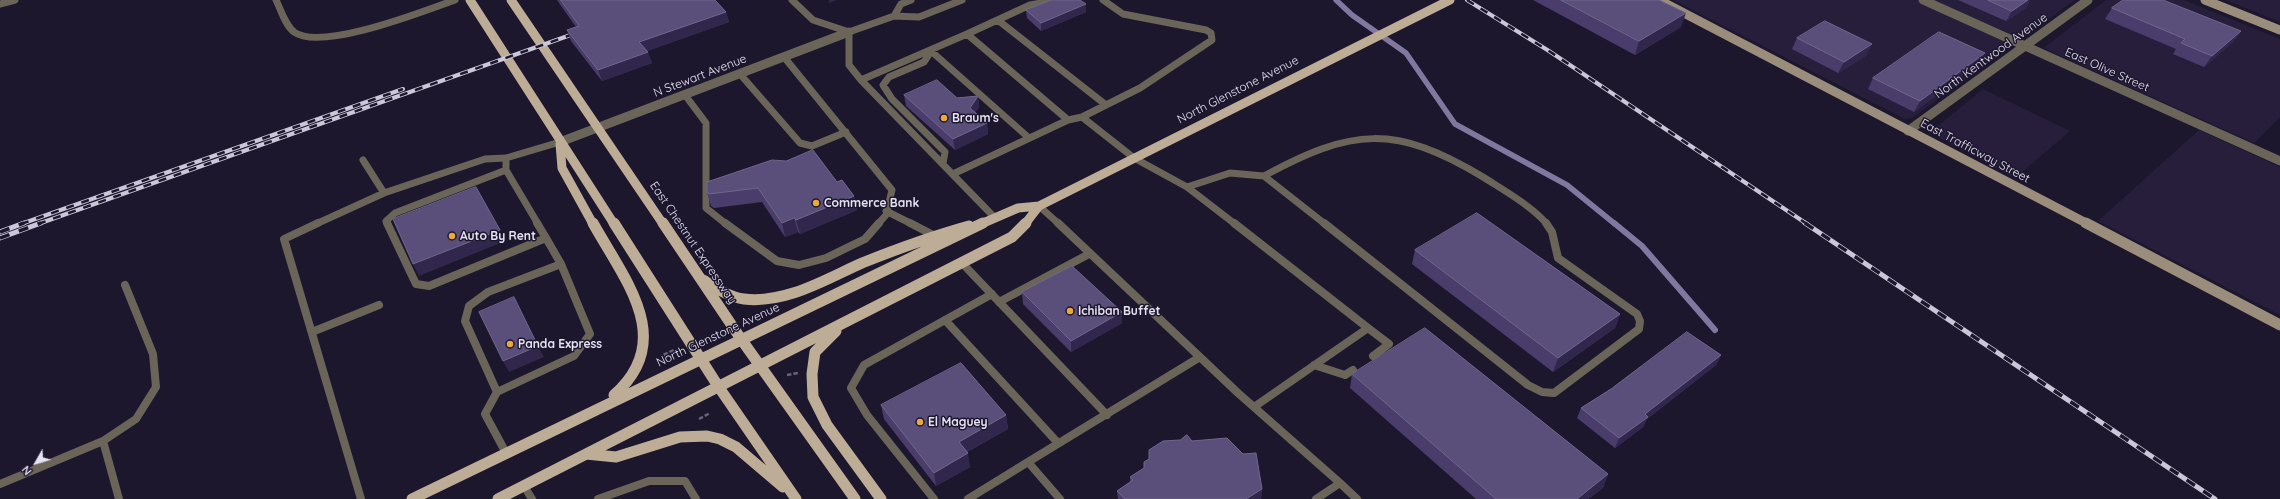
<!DOCTYPE html>
<html>
<head>
<meta charset="utf-8">
<style>
	body { margin:0 }
	#map { position:relative; width:2280px; height:499px; overflow:hidden; background:#1d172e; font-family:Quicksand,sans-serif }
	canvas { display:block }
	.north { position:absolute; left:16px; top:443px; width:40px; height:40px; -webkit-text-stroke:3px #1d172e; paint-order:stroke; rotate:231deg; font-size:11px; font-weight:700; line-height:16px; text-align:center; color:#e5e2f2 }
	.north::after { content:''; display:block; margin:auto; width:14px; height:18px; background:#e5e2f2; clip-path:polygon(50% 0,100% 100%,50% 72%,0 100%) }
</style>
</head>
<body>
<div id="map">
<canvas width="2280" height="499"></canvas>
<div class="north">N</div>
</div>
<script>
const g = document.querySelector('canvas').getContext('2d');
g.lineJoin = 'round';
function fillPath(path, color) {
  g.fillStyle = color;
  g.fill(path, 'evenodd');
}
function stroke(path, color, width, dash) {
  g.strokeStyle = color;
  g.lineWidth = width;
  g.lineCap = dash ? 'butt' : 'round';
  g.setLineDash(dash || []);
  g.stroke(path);
}
function label(font, color, halo, rows, align = 'center') {
  g.font = font + ' Quicksand,sans-serif';
  g.lineWidth = 3;
  g.setLineDash([]);
  g.textBaseline = 'middle';
  g.strokeStyle = halo;
  g.fillStyle = color;
  for (const [text, x, y, turn = 0] of rows) {
    g.save();
    g.translate(x, y);
    g.rotate((+turn || 0) * Math.PI / 180);
    g.textAlign = isNaN(turn) ? turn : align;
    if (halo) g.strokeText(text, 0, 0);
    g.fillText(text, 0, 0);
    g.restore();
  }
}
const built = new Path2D(`
	M1673 0H2075L1912 118 1905 119Z
	M2106 0H2184L2280 39V117L2254 143 2048 50 2045 47Z
	M2226 0H2280V22Z
	M1983 89 2070 131 2015 178 1938 137 1933 130Z
	M2199 130 2280 167V315L2098 221Z`);
const streamFar1 = new Path2D(`
	M1336 0 1352 15 1406 53 1455 124 1567 185 1615 224`);
const stream = new Path2D(`
	M1614 223 1642 246 1715 330`);
const path = new Path2D(`
	M666 360 663 355 674 350
	M787 375 798 373
	M699 419 710 413`);
const serviceFar1 = new Path2D(`
	M276 0C281 10 285 25 294 32 321 52 424 11 455 0
	M792 0 813 20 849 32
	M0 4 15 0
	M894 16 901 4 911 0
	M999 21 1106 105
	M849 32V65L861 80 967 34 1068 120 1082 117 1134 158 1187 187 1235 224
	M849 32 894 16 919 17 962 0
	M967 34 1030 5 1058 0
	M784 57 892 190 886 215 878 224
	M740 74 800 143 812 146 846 132
	M861 80 995 218
	M685 95 706 123V208L726 224
	M1082 117 1140 88 1212 40 1211 33 1206 30 1123 14 1103 0
	M506 158V170
	M363 160 384 193
	M943 163 945 152 892 99 883 85 889 77 924 62 931 51 1029 138
	M506 170 538 224
	M953 174 1068 120
	M1264 176 1325 224
	M1264 176C1352 128 1395 124 1483 177 1505 191 1530 205 1547 224
	M1187 187 1230 173 1264 176
	M1039 206 1059 224
	M886 211 912 224
	M316 224 384 193 485 159 506 158 560 142
	M388 224 386 221 395 213 506 170`);
const service = new Path2D(`
	M318 223 284 239 361 499
	M387 223 416 284 429 286 546 238 537 223
	M725 223 777 261 799 265 826 258 865 239 879 223
	M910 223 937 237
	M1058 223 1238 393 1340 483 1316 499
	M1234 223 1368 328 1254 407
	M1324 223 1528 385 1542 392 1554 393 1639 329 1640 321 1637 314 1558 258 1552 232 1546 223
	M961 262 1107 415
	M999 302 1089 254
	M945 320 1058 443
	M1368 328 1389 344 1373 356
	M312 332 379 305
	M1314 365 1345 375 1353 370
	M497 392 465 321 469 306 488 292 561 264
	M103 441 136 419 156 387 153 354 125 285
	M506 453 485 414 497 392 574 356 590 334 561 264 546 238
	M1340 483 1357 499
	M0 484 103 441 119 499
	M524 486 532 499
	M598 499 649 481H685L696 499
	M934 499 867 415 851 388 864 365 992 294
	M968 499 1028 462
	M1060 499 1028 462 1200 357`);
const minor = new Path2D(`
	M1923 0 2280 161
	M1908 131 2088 0
	M560 142 849 32`);
const secondaryFar1 = new Path2D(`
	M1659 0 2088 224
	M2205 0 2280 30`);
const secondary = new Path2D(`
	M2086 223 2280 325`);
const primaryFar1 = new Path2D(`
	M470 0 614 224
	M511 0 663 224
	M560 144 562 168 593 224
	M981 224 1018 208 1039 206 1450 0
	M1025 224 1039 206`);
const primary = new Path2D(`
	M593 223C624 279 677 340 614 395
	M614 223 718 386 796 499
	M663 223 741 339 855 499
	M703 280C716 288 729 297 744 299 786 304 826 279 862 263 897 249 933 236 969 226
	M836 331 815 352 812 374 813 397 827 425 881 499
	M586 454 616 457 680 437 707 436 720 439 736 447 783 487
	M412 499 983 223
	M498 499 1012 237 1026 223`);
const railFar1 = new Path2D(`
	M1467 0 1549 51 1807 224
	M21 224 403 89
	M38 224 579 32`);
const rail = new Path2D(`
	M1805 223 2215 499
	M0 232 24 223
	M0 238 41 223`);
const wall = new Path2D(`
	M557 0H715L726 12 729 22 647 51 652 63 602 81 571 41 567 30 576 27Z
	M1533 0H1659L1681 27 1635 55Z
	M1958 0H2030L2026 8 2006 21Z
	M2112 8 2241 31 2233 42 2204 67 2173 54 2176 49 2105 19Z
	M1026 10 1086 12 1041 31 1027 18Z
	M1797 38 1867 55 1838 73 1792 49Z
	M1979 63 1914 112 1868 89 1873 78Z
	M904 95 957 98 978 96 979 107 975 113 987 123 988 134 955 150 906 106Z
	M837 182 854 196 857 210 800 234 798 232 785 237 762 202 714 208 711 206 707 192Z
	M1415 250 1620 314 1615 328 1553 372 1412 264Z
	M1022 292 1122 312V323L1071 352 1023 304Z
	M1721 355 1716 365 1647 419 1643 427 1615 448 1577 418 1581 408Z
	M1352 374 1608 474 1603 488 1588 499H1476L1350 388Z
	M881 405 1006 415 1008 429 967 452 970 467 936 486 884 419Z
	M1192 441 1262 489 1261 499H1118L1117 491 1130 482V477Z`);
const shadedWall = new Path2D(`
	M829 0H837L829 3Z
	M2028 0H2030L2026 8 2006 21 2012 11Z
	M1086 4V12L1041 31V23Z
	M726 12 729 22 642 53 639 42Z
	M1686 13 1681 27 1635 55 1639 41Z
	M2241 31 2233 42 2204 67 2212 56Z
	M1872 44 1867 55 1838 73 1844 62Z
	M648 52 652 63 602 81 598 70Z
	M1985 53 1979 63 1914 112 1920 101Z
	M978 96 979 107 971 119 970 108Z
	M987 123 988 134 955 150 953 139Z
	M854 196 857 210 800 234 796 220Z
	M794 218 798 232 785 237 782 223Z
	M500 230 505 241 419 276 413 264Z
	M1122 312V323L1071 352V341Z
	M1620 314 1615 328 1553 372 1558 358Z
	M538 346 544 357 509 372 503 361Z
	M1721 355 1716 365 1647 419 1643 427 1615 448 1619 438 1645 414Z
	M1006 415 1008 429 961 455 959 442Z
	M968 453 970 467 936 486 934 473Z
	M1608 474 1603 488 1588 499H1577Z
	M1262 489 1261 499H1246Z`);
const building = new Path2D(`
	M561 0H715L726 12 639 42 648 52 598 70 567 30 579 26Z
	M1052 0H1080L1086 4 1041 23 1026 10Z
	M1561 0H1659L1686 13 1639 41Z
	M1988 0H2028L2012 11Z
	M2123 0H2163L2241 31 2212 56 2181 43 2185 39 2112 8Z
	M1825 21 1872 44 1844 62 1797 38Z
	M1939 32 1985 53 1920 101 1873 78Z
	M937 80 957 98 978 96 970 108 987 123 953 139 904 95Z
	M813 150 837 182 842 180 854 196 796 220 794 218 782 223 758 188 709 194 707 192V182L772 160 786 161Z
	M476 187 500 230 413 264 393 219Z
	M1477 213 1620 314 1558 358 1415 250Z
	M1072 266 1122 312 1071 341 1022 292Z
	M514 297 538 346 503 361 479 312Z
	M1425 328 1608 474 1577 499H1496L1352 374Z
	M1687 332 1721 355 1645 414 1648 417 1619 438 1581 408 1611 389Z
	M961 363 1006 415 959 442 968 453 934 473 881 405Z
	M1187 435 1192 441 1227 438 1243 454 1256 453 1262 489 1246 499H1125L1117 491 1133 480 1130 477 1144 468V462L1149 459V450L1163 441 1180 440Z`);
const markers = [
	[944,118,4,"#eba93a"],
	[816,203,4,"#eba93a"],
	[452,236,4,"#eba93a"],
	[1070,311,4,"#eba93a"],
	[510,344,4,"#eba93a"],
	[920,422,4,"#eba93a"]
];
const streetNames = [
	["North Kentwood Avenue",1991,56,-36],
	["East Olive Street",2107,70,24],
	["N Stewart Avenue",700,76,-21],
	["North Glenstone Avenue",1238,90,-27],
	["East Trafficway Street",1975,151,28],
	["East Chestnut Expressway",693,243,56],
	["North Glenstone Avenue",718,335,-25]
];
const poiNames = [
	["Braum's",952,118],
	["Commerce Bank",824,203],
	["Auto By Rent",460,236],
	["Ichiban Buffet",1078,311],
	["Panda Express",518,344],
	["El Maguey",928,422]
];
fillPath(built, '#261e3b');
stroke(streamFar1, '#81779f', 5.5);
stroke(stream, '#81779f', 6);
stroke(path, '#686377', 2.5, [4.5, 2]);
stroke(serviceFar1, '#6b6459', 7);
stroke(service, '#6b6459', 8);
stroke(minor, '#6b6459', 9);
stroke(secondaryFar1, '#9a8d7b', 9);
stroke(secondary, '#9a8d7b', 11);
stroke(primaryFar1, '#bdad96', 9);
stroke(primary, '#bdad96', 11);
stroke(railFar1, '#cbc7d8', 4);
stroke(rail, '#cbc7d8', 5);
stroke(railFar1, '#1d172e', 2.5, [8]);
stroke(rail, '#1d172e', 3.5, [10]);
fillPath(wall, '#4a3d6b');
fillPath(shadedWall, '#31274d');
fillPath(building, '#5a4f7a');
stroke(building, '#70668c', 1);
for (const [x, y, r, color] of markers) {
  const dot = new Path2D();
  dot.arc(x, y, r, 0, 2 * Math.PI);
  g.fillStyle = color;
  g.fill(dot);
  stroke(dot, '#1d172e', 1.5);
}
label('12px', '#e5e2f2', '#1d172e', streetNames);
label('bold 12px', '#e5e2f2', '#1d172e', poiNames, 'left');
</script>
</body>
</html>
